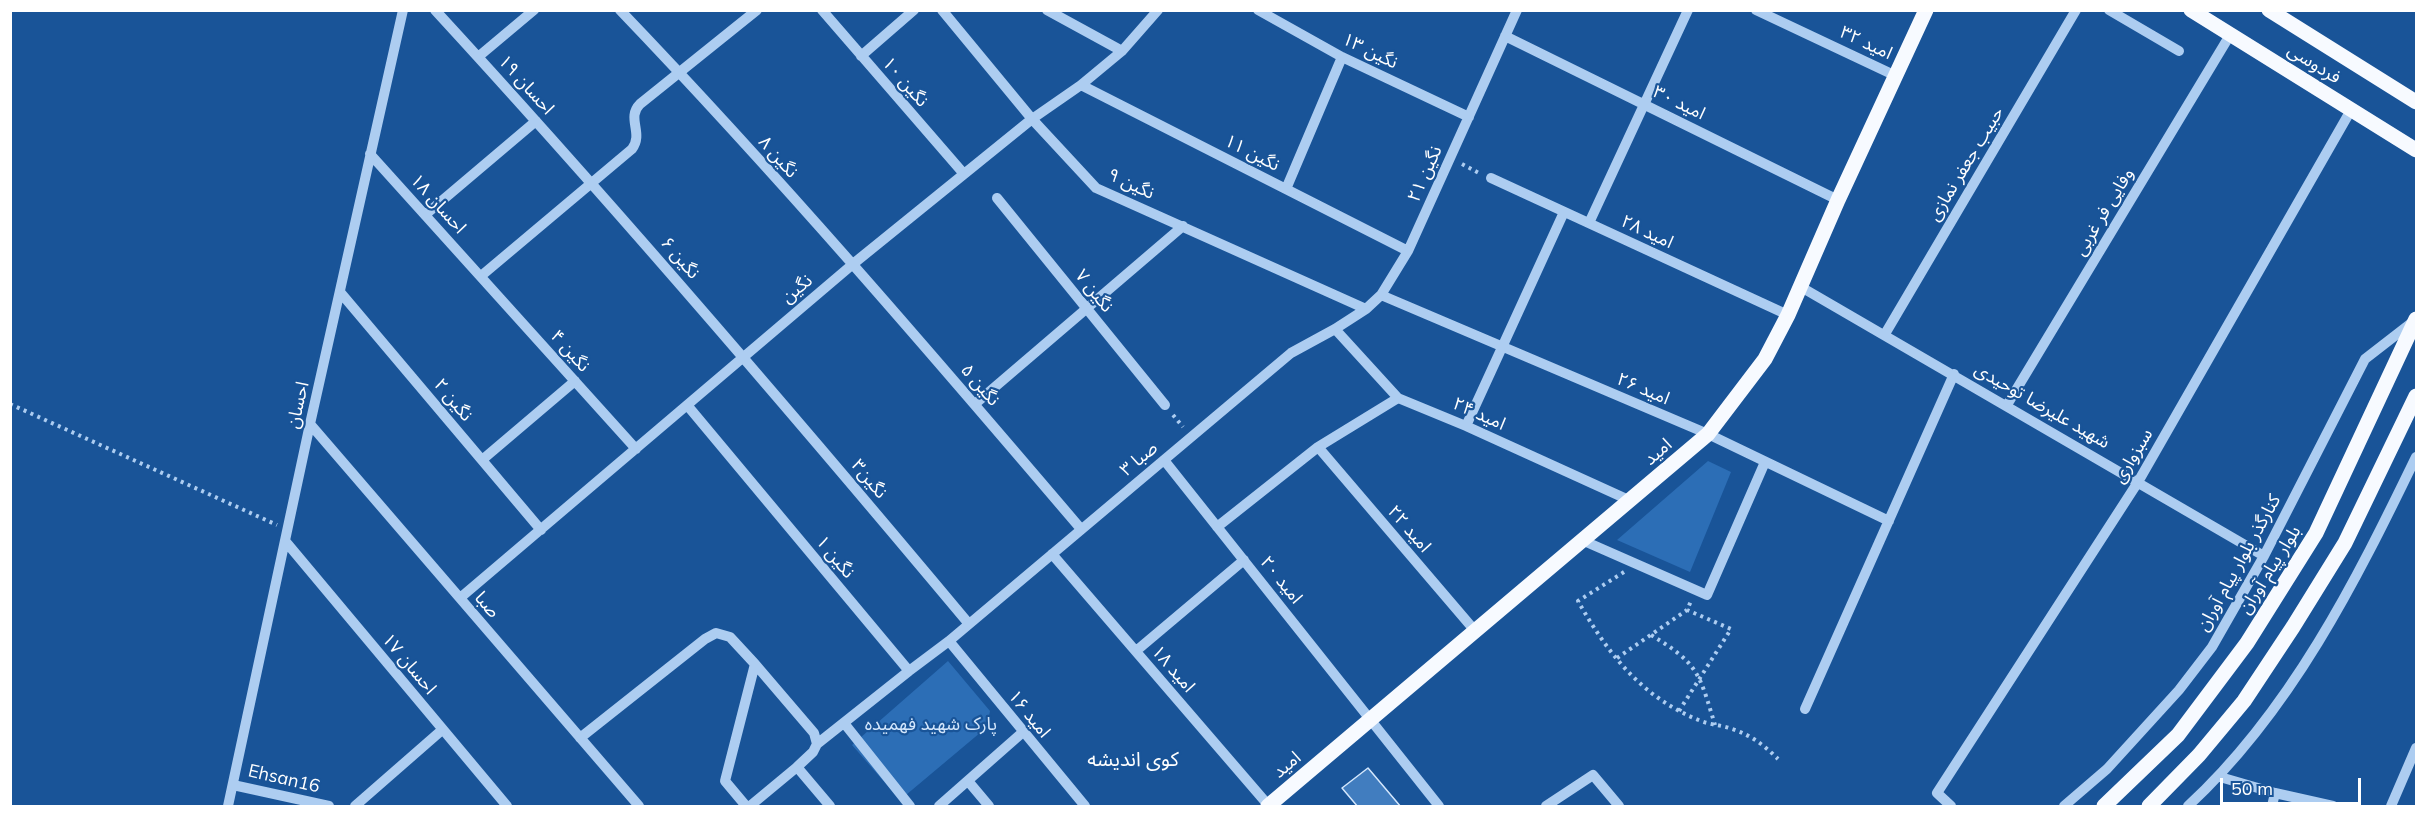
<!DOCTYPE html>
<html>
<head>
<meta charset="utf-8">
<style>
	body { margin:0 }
	#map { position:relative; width:2427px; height:817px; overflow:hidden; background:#195498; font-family:Mulish,sans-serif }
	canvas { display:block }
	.frame { position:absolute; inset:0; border:12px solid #fff; pointer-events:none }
	.scale { position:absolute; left:2220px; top:778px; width:141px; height:27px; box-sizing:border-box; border:3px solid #fff; border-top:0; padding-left:8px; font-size:18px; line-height:21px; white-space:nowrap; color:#fff; -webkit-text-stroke:4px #195498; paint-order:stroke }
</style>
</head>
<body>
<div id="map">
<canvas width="2427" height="817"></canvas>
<div class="frame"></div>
<div class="scale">50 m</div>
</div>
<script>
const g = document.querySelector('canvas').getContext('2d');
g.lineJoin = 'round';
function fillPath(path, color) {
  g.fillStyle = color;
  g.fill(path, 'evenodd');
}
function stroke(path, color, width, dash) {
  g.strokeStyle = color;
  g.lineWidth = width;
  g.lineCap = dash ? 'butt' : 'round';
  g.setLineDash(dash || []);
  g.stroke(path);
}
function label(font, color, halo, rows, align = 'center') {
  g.font = font + ' Mulish,"Noto Sans Arabic",sans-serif';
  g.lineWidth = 4.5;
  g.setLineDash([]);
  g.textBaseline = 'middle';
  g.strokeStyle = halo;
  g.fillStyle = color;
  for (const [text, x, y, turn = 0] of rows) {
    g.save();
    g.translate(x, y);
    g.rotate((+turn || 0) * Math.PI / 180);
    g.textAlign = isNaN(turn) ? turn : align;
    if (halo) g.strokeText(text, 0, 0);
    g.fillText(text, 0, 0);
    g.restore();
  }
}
const green = new Path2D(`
	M1708 461 1731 472 1690 572 1617 540Z
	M948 661 990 711 987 727 900 800 852 745Z`);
const building = new Path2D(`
	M1368 768 1401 807H1358L1342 788Z`);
const path = new Path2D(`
	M1462 164 1479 173
	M10 404 277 525
	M1173 415 1183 427
	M1624 572 1578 601C1608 654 1642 698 1701 721 1711 725 1722 725 1732 729 1751 735 1765 746 1778 759
	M1651 635C1699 664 1699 673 1715 725
	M1617 658 1687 610
	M1679 711 1731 629 1687 610 1691 601`);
const minor = new Path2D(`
	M435 10C619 210 795 416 969 624
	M620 10C780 177 931 353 1081 529
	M822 10 964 174
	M942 10 1032 119 1096 188 1366 309
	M1047 10 1122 51
	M1258 10 1342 57 1469 117
	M1756 10 1896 76
	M2109 10 2179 51
	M1505 36 1838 200
	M861 56 914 10
	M478 57 534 10
	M1081 85 1408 251
	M370 154 636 449
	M1491 178 1788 315
	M1286 189 1342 57
	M997 198 1165 405
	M425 215 536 121
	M1589 223 1688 10
	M481 276 632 149C644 133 626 118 640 104L757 10
	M1801 287 2264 556
	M340 292 541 530
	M1381 295 1708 434 1889 521
	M1335 329 1398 398 1466 426 1631 501
	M1885 334 2076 10
	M975 404 1183 226
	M687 405 909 671 949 641 1291 353 1335 329 1366 309 1381 295 1408 251 1517 10
	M2007 405 2230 35
	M310 424 639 806
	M1466 426 1564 212
	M1318 447 1476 632
	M482 460 575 381
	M1164 460 1439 806
	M1217 527 1318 447 1398 398
	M1584 541 1707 595 1765 462
	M286 542 507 806
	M1052 554 1269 806
	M460 598 853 264 1032 119 1081 85 1122 51 1158 10
	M949 641 1085 806
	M1136 651 1244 560
	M755 664 814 733 817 744 813 752 797 767
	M1805 709 1954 374
	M844 723 910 806
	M580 738 705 639 716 633 730 637 755 664 725 781 746 806
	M817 744 909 671
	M2220 777 2275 793 2333 806
	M968 781 989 806
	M233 785 329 806
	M228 806 310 424 403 10
	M355 806 442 730
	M750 806 797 767 830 806
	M939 806 1023 732
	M1546 806 1593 775 1619 806
	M1951 806 1937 793 2138 482 2351 110
	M2064 806 2107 769 2179 690 2212 647 2264 556 2365 359 2414 321
	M2188 806C2291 711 2356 581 2416 457
	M2272 806 2275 793
	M2391 806 2416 748`);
const major = new Path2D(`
	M2191 10 2416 150
	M2269 10 2416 102
	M1268 806 1708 434 1765 359 1788 315 1838 200 1926 10
	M2104 806 2178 735 2247 643 2316 533 2416 319
	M2149 806 2199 755 2244 701 2293 627 2345 543 2416 396`);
const streetNames = [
	["امید ۳۲",1866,43,25],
	["نگین ۱۳",1370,51,26],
	["فردوسی",2314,64,32],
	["نگین ۱۰",905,82,49],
	["احسان ۱۹",526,85,48],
	["امید ۳۰",1679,103,26],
	["نگین ۱۱",1252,153,27],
	["نگین ۸",778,157,48],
	["حبیب جعفر نمازی",1966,164,-59],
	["نگین ۲۱",1425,174,-66],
	["نگین ۹",1131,184,25],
	["احسان ۱۸",438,204,48],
	["وفایی فر غربی",2104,212,-59],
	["امید ۲۸",1647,232,25],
	["نگین ۶",680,258,49],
	["نگین",797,289,-40],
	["نگین ۷",1094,291,51],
	["نگین ۴",570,351,48],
	["نگین ۵",980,385,49],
	["امید ۲۶",1643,389,23],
	["نگین ۲",453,400,50],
	["احسان",298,405,-77],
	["شهید علیرضا توحیدی",2042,406,30],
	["امید ۲۴",1479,414,24],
	["امید",1658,452,-41],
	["سبزواری",2133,456,-59],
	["صبا ۳",1139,459,-40],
	["نگین۳",869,479,50],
	["امید ۲۲",1409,529,49],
	["نگین ۱",835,557,50],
	["کنارگذر بلوار پیام آوران",2239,563,-61],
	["بلوار پیام آوران",2270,570,-58],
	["امید ۲۰",1281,580,51],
	["صبا",487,605,49],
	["احسان ۱۷",409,664,50],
	["امید ۱۸",1173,669,49],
	["امید ۱۶",1029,714,51],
	["امید",1287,765,-40],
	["Ehsan16",284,779,13]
];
const parkNames = [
	["پارک شهید فهمیده",931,725]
];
const neighbourhoodNames = [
	["کوی اندیشه",1133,760]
];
fillPath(green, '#2c6eb6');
fillPath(building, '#417dbf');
stroke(building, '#d4e7fc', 1.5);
stroke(path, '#adcdf1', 4, [3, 4.5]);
stroke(minor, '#adcdf1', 10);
stroke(major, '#f7faff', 15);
label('18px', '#fff', '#195498', streetNames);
label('18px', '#d4e7fc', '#195498', parkNames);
label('20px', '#fff', '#195498', neighbourhoodNames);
</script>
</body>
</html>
